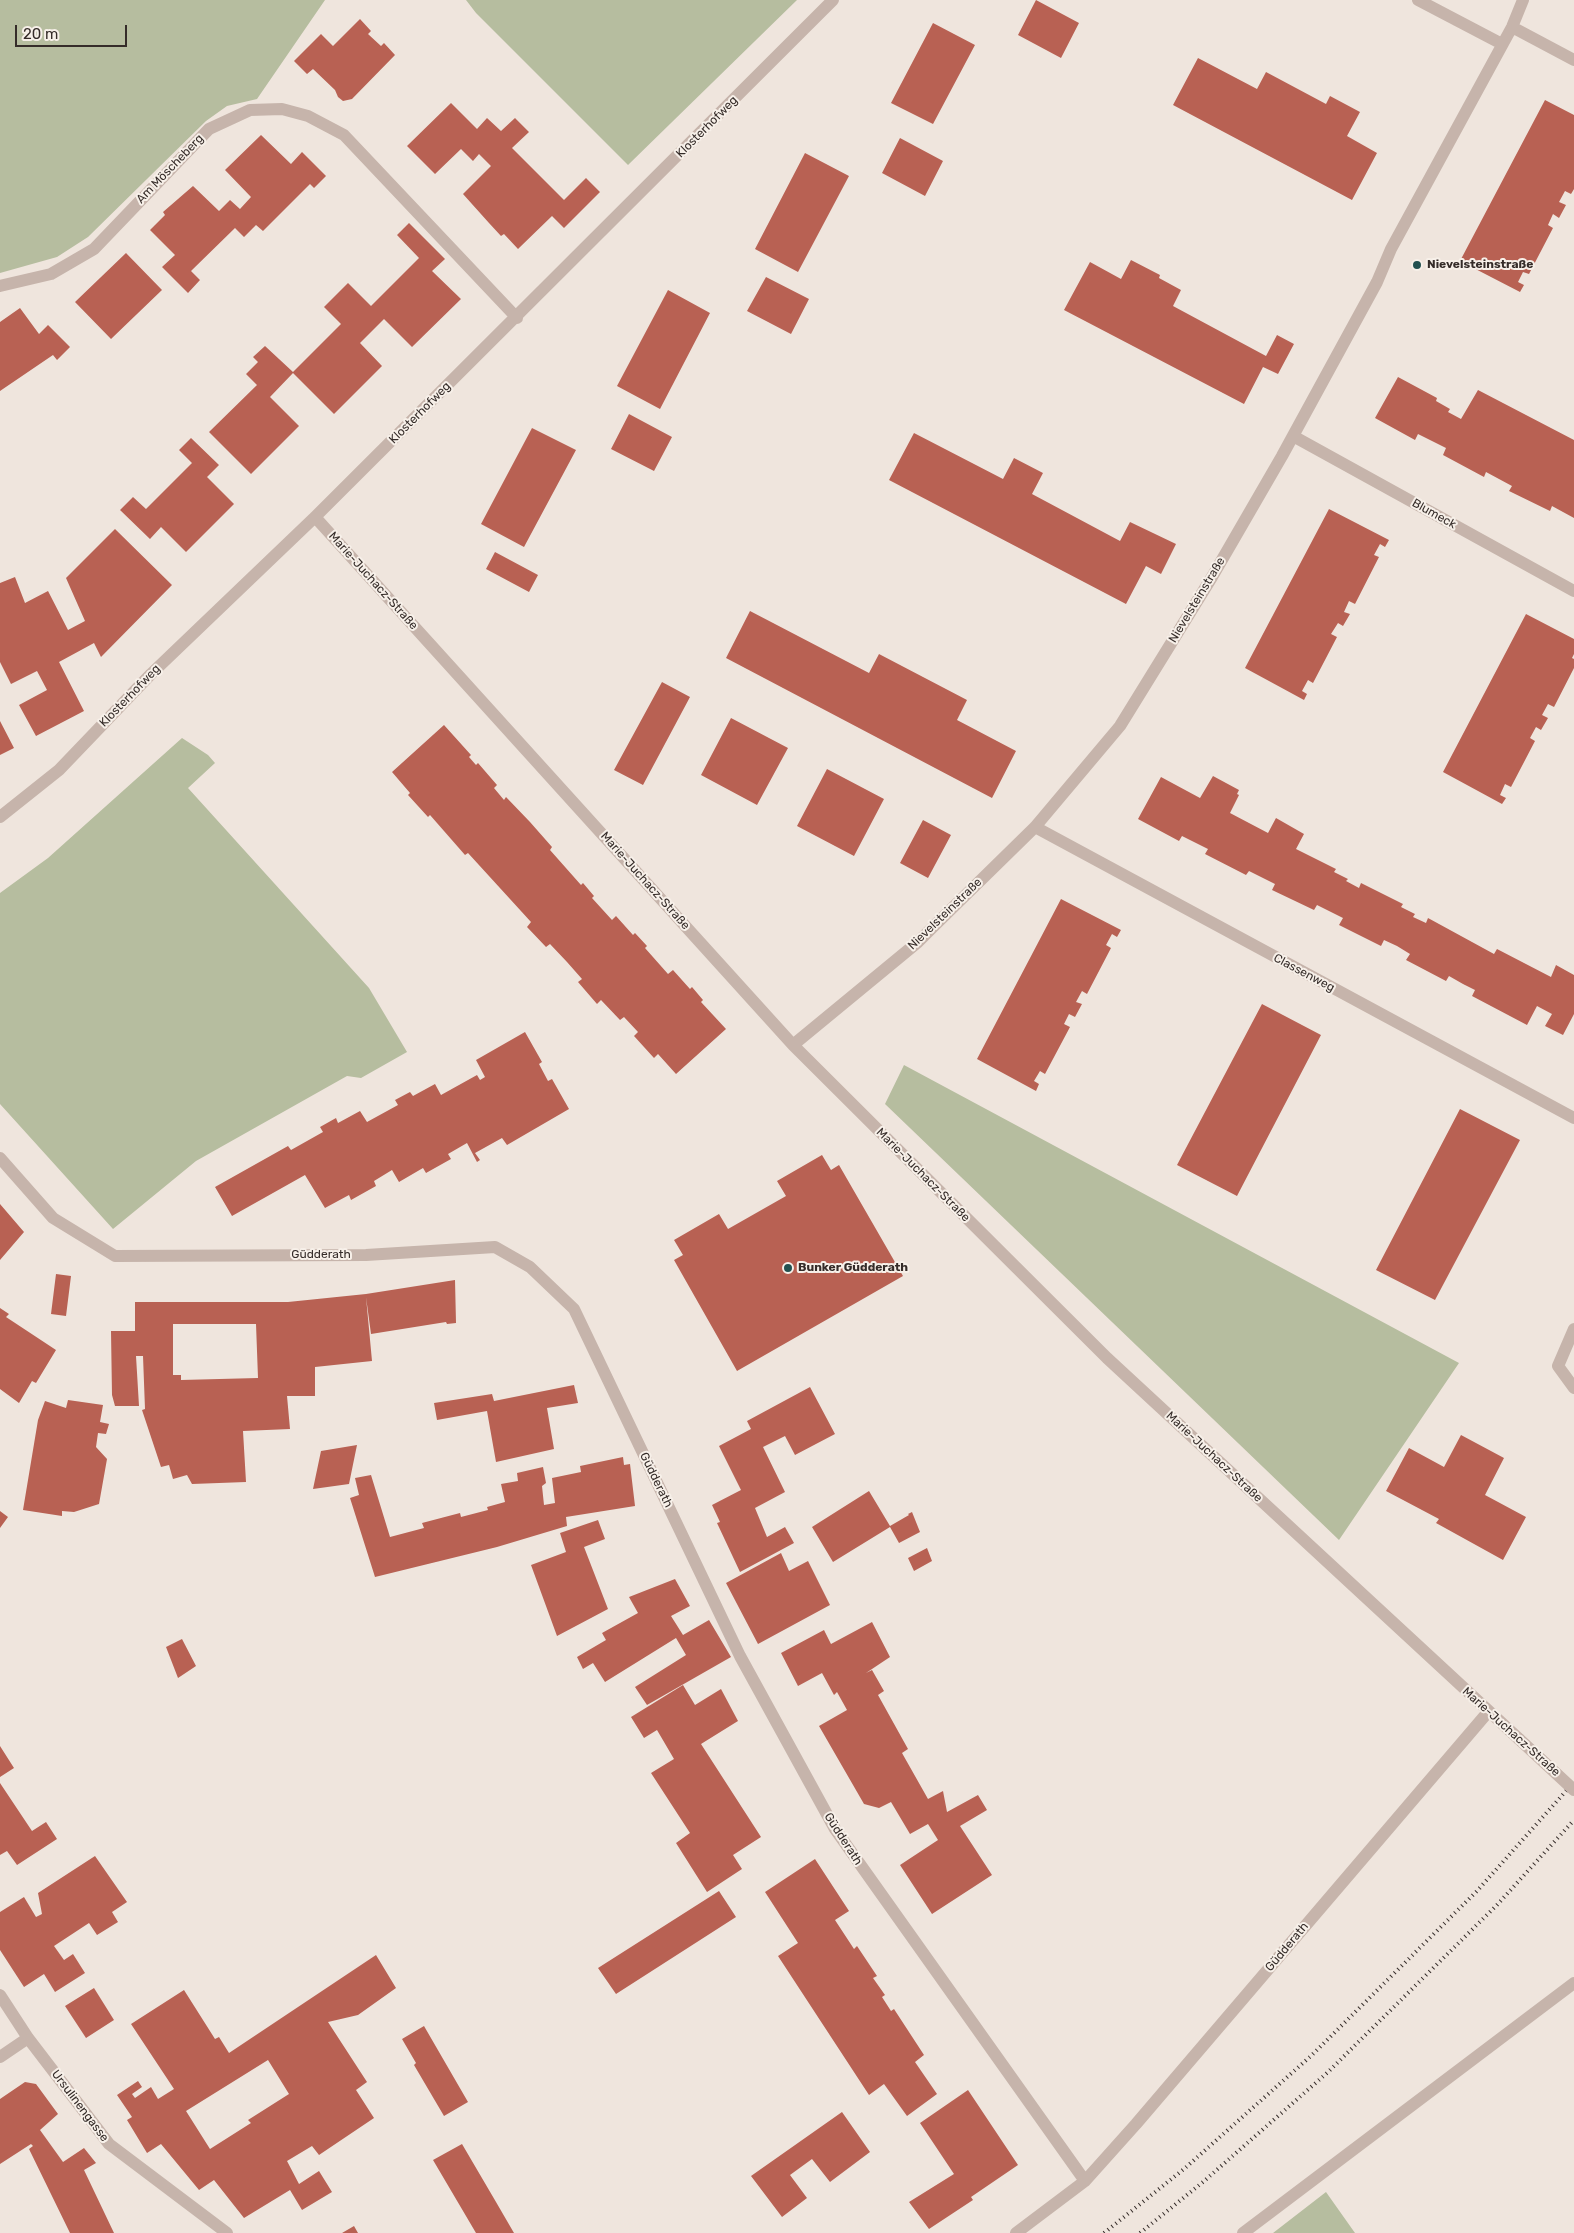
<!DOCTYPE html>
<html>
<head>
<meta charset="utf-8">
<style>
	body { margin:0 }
	#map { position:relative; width:1574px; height:2233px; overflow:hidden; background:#efe5dd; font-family:Rubik,sans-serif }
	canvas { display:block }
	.scale { position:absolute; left:15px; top:25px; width:112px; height:22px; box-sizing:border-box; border:2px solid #352c29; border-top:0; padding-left:6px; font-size:15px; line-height:18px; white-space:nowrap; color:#352c29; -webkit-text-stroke:4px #f7f0e9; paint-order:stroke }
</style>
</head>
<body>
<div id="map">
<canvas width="1574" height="2233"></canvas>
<div class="scale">20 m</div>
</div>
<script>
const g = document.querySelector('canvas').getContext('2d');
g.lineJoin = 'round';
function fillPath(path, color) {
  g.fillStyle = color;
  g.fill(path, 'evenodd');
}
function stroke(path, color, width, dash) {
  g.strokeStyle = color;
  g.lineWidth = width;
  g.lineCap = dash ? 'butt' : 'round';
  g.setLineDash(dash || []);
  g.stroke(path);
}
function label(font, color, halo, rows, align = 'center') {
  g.font = font + ' Rubik,sans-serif';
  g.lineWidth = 4;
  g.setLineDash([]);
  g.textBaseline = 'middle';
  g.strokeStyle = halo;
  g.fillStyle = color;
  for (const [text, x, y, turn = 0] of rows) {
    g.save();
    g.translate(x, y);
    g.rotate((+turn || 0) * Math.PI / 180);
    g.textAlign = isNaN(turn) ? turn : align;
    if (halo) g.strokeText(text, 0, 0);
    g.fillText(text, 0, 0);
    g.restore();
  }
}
const green = new Path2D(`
	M0 0H325L257 99 227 106 206 121 88 237 57 257 0 273Z
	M466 0H797L628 165 476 13Z
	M182 738 208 755 215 763 188 788 369 988 407 1052 361 1078 347 1076 196 1161 113 1229 0 1104V893L48 858Z
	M904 1065 1459 1363 1339 1540 885 1104Z
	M1326 2192 1355 2233H1273Z`);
const building = new Path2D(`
	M1036 0 1079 23 1061 58 1018 35Z
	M360 19 371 31 368 34 381 46 384 43 395 55 352 99 343 101 338 97 335 90 313 69 307 74 294 61 321 34 333 46Z
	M933 23 975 45 933 124 891 103Z
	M1198 58 1257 89 1266 72 1326 104 1330 96 1360 112 1347 136 1377 153 1352 200 1173 105Z
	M1545 100 1574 115V189L1571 194 1565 191 1559 202 1566 205 1559 218 1553 214 1548 225 1553 228 1529 274 1523 272 1518 282 1524 285 1520 292 1460 261Z
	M451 103 477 129 487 118 501 131 515 118 529 132 512 148 564 200 586 178 600 192 564 228 552 216 518 249 504 234 501 236 489 223 463 194 491 166 479 154 473 161 461 149 435 174 407 146Z
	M261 135 291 164 302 152 326 176 314 188 310 184 263 231 256 225 244 237 235 228 191 271 200 280 188 293 162 267 175 255 150 230 165 215 163 212 193 186 219 211 230 200 240 209 251 197 225 170Z
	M900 138 943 161 925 196 882 173Z
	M805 153 849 176 798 272 755 249Z
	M409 223 445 259 432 271 461 299 412 347 384 319 360 343 382 366 334 414 293 373 270 397 299 426 251 474 209 432 257 385 246 374 258 362 253 357 265 346 293 372 341 324 324 307 348 283 371 306 419 258 397 235Z
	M126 253 162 290 111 339 75 302Z
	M1131 260 1160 275 1159 278 1181 290 1173 306 1266 356 1277 335 1294 344 1278 374 1263 367 1244 404 1064 310 1090 262 1121 279Z
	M766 277 809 299 791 334 747 311Z
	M668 290 710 313 660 409 617 386Z
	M20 308 39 334 48 325 70 347 57 360 53 355 0 391V322Z
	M1398 377 1437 398 1436 401 1450 409 1448 412 1461 419 1478 390 1574 440V518L1552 506 1550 511 1509 491 1512 486 1486 472 1484 477 1443 455 1446 448 1418 434 1415 440 1375 418Z
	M629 414 672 437 654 471 611 449Z
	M532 428 576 450 524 547 481 524Z
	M914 433 1003 479 1014 458 1043 473 1032 494 1120 541 1130 522 1176 544 1161 574 1146 566 1126 604 889 480Z
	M191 438 219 465 207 477 234 504 186 552 161 527 150 539 120 510 133 497 146 509 192 463 179 450Z
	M1329 509 1389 540 1385 547 1380 544 1374 555 1379 557 1355 604 1349 601 1344 612 1350 614 1343 626 1338 623 1331 634 1337 637 1313 683 1308 680 1302 691 1307 694 1304 700 1245 668Z
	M115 529 172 585 101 657 94 643 59 662 84 711 36 736 19 705 47 690 37 671 11 684 0 662V583L15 577 25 603 48 591 68 630 85 621 66 578Z
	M495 552 538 575 529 592 486 569Z
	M750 611 869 673 879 654 967 700 957 720 1016 751 992 798 726 658Z
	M1526 614 1574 639V654L1572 658 1574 659V668L1554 707 1548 704 1542 715 1548 718 1541 730 1536 727 1530 738 1535 741 1511 787 1505 784 1500 795 1506 798 1502 804 1443 772Z
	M662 682 690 697 643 785 614 770Z
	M731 718 788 748 757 805 701 775Z
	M0 721 14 748 0 755Z
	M444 725 471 755 469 757 476 765 478 763 497 785 494 788 504 800 506 797 530 822 552 847 550 850 581 885 583 883 594 896 592 898 612 920 616 916 633 935 635 933 647 946 645 948 668 974 673 970 690 989 692 987 703 1000 701 1002 726 1029 676 1074 658 1054 654 1058 634 1036 638 1032 624 1017 620 1020 601 1000 597 1004 578 982 582 979 567 962 550 944 546 947 527 927 531 922 468 853 465 855 430 815 428 817 408 795 410 793 392 772Z
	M827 769 884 799 854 856 797 826Z
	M1213 776 1239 790 1237 794 1239 795 1230 813 1268 833 1276 818 1304 834 1296 849 1336 869 1334 872 1348 879 1346 881 1359 888 1361 883 1403 904 1401 907 1415 914 1413 917 1426 923 1428 918 1494 954 1497 949 1551 977 1556 965 1574 975V1014L1563 1035 1545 1026 1552 1014 1537 1006 1527 1025 1472 996 1475 990 1463 984 1449 976 1446 981 1406 960 1410 954 1397 946 1384 940 1381 946 1339 925 1343 918 1317 905 1314 910 1272 890 1275 884 1249 871 1246 875 1205 854 1208 849 1182 836 1179 841 1138 819 1161 777 1200 798Z
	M923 820 951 835 928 878 900 863Z
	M1061 899 1121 930 1117 937 1112 934 1106 945 1111 948 1087 994 1082 991 1076 1002 1082 1004 1075 1017 1069 1014 1064 1024 1070 1027 1045 1074 1040 1071 1034 1081 1039 1084 1036 1091 977 1059Z
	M1262 1004 1321 1035 1237 1196 1177 1165Z
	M525 1032 542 1062 539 1064 548 1081 552 1079 569 1109 507 1145 502 1138 475 1153 480 1160 477 1162 467 1143 448 1154 451 1159 426 1173 423 1168 399 1182 392 1170 374 1181 376 1186 351 1200 349 1195 325 1208 305 1175 232 1216 215 1187 288 1146 291 1150 323 1132 320 1127 336 1118 338 1123 360 1111 367 1122 398 1105 395 1100 410 1092 413 1096 435 1084 441 1095 477 1075 480 1080 485 1077 476 1060Z
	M1460 1109 1520 1140 1435 1300 1376 1270Z
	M822 1155 831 1170 839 1165 903 1276 737 1371 674 1260 683 1255 674 1240 719 1214 728 1229 786 1196 777 1181Z
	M0 1204 24 1232 0 1260Z
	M56 1274 71 1276 66 1316 51 1314Z
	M455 1280 456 1323 447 1324 446 1322 371 1334 366 1297 372 1361 315 1367V1396H287L290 1429 243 1431 246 1482 192 1484 187 1475 173 1479 169 1465 161 1467 142 1410 145 1409 143 1356H136L139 1406H115L112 1395 111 1331H135V1302H288L366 1294ZM173 1324H256L258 1378 181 1380V1375H173Z
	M0 1308 9 1314 6 1317 56 1350 36 1383 32 1381 19 1403 0 1389Z
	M574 1385 578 1403 547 1408 554 1449 496 1462 487 1411 437 1420 434 1403 492 1394 494 1401Z
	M810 1387 835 1434 795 1455 785 1436 763 1447 785 1492 755 1508 767 1537 785 1527 794 1543 740 1572 717 1523 720 1522 712 1505 741 1490 719 1446 751 1429 747 1421Z
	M68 1400 103 1405 100 1422 109 1424 106 1434 98 1433 96 1447 107 1459 99 1504 74 1512 62 1511V1516L23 1510 38 1420 45 1401 66 1408Z
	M1461 1435 1504 1458 1485 1495 1526 1517 1503 1560 1436 1523 1439 1519 1386 1491 1409 1448 1444 1467Z
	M357 1445 349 1484 313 1489 321 1451Z
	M623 1457 624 1465 630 1464 635 1506 566 1517 567 1526 497 1547 375 1577 350 1498 359 1495 355 1478 371 1475 390 1537 424 1528 422 1523 460 1513 461 1517 488 1510 487 1507 505 1502 501 1484 518 1481 517 1473 543 1467 546 1483 542 1486 544 1505 555 1503 552 1478 581 1472 580 1466Z
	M869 1491 890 1526 909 1515 908 1514 912 1512 920 1532 899 1543 890 1527 833 1562 812 1527Z
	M0 1511 8 1517 0 1528Z
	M598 1520 605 1539 584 1547 608 1609 557 1636 531 1565 566 1552 560 1533Z
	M927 1548 932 1561 914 1571 908 1558Z
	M781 1553 789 1571 808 1561 830 1605 758 1644 726 1583Z
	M675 1579 690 1606 671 1616 683 1635 709 1620 731 1657 647 1705 635 1687 686 1655 676 1638 605 1682 593 1663 583 1669 577 1657 606 1640 602 1633 638 1613 629 1597Z
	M872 1622 890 1657 866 1673 872 1670 884 1691 878 1695 908 1749 902 1753 928 1799 943 1791 947 1812 978 1795 987 1810 960 1826 992 1875 932 1914 900 1865 938 1840 928 1824 910 1834 891 1802 879 1808 864 1804 819 1726 847 1710 837 1692 834 1695 822 1673 798 1686 781 1653 824 1630 831 1644Z
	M182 1639 196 1666 178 1678 166 1647Z
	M683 1685 695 1705 721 1689 738 1721 701 1744 761 1837 733 1855 742 1869 707 1892 676 1843 690 1833 651 1773 674 1759 657 1730 644 1738 631 1717Z
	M0 1746 14 1768 0 1777Z
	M0 1783 32 1831 46 1822 57 1839 17 1865 7 1851 0 1855Z
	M95 1856 127 1902 112 1912 118 1922 97 1935 89 1923 54 1946 64 1960 73 1954 85 1973 55 1992 44 1974 24 1987 0 1950V1912L24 1897 36 1917 42 1914 38 1893Z
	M815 1859 849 1911 835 1920 854 1949 857 1946 877 1976 873 1978 885 1995 882 1997 891 2011 894 2009 924 2055 915 2062 937 2094 907 2116 884 2084 869 2095 778 1956 798 1943 765 1892Z
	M719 1891 736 1917 616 1994 598 1968Z
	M376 1955 396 1988 358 2015 328 2022 367 2082 356 2090 374 2118 319 2155 312 2146 287 2161 299 2184 319 2171 332 2192 302 2210 290 2190 244 2218 214 2180 199 2190 161 2144 147 2153 127 2120 132 2117 117 2095 138 2081 142 2087 132 2094 135 2098 151 2087 158 2099 174 2089 131 2024 184 1990 215 2039 219 2037 229 2053ZM268 2060 289 2094 248 2120 251 2123 210 2149 186 2111Z
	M94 1988 114 2020 86 2038 65 2006Z
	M424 2026 468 2102 444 2116 414 2065 416 2063 402 2039Z
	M25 2082 36 2084 58 2114 40 2130 63 2162 84 2148 96 2163 84 2170 114 2233H70L29 2149 33 2146 31 2144 0 2164V2099Z
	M968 2090 1018 2165 971 2197 973 2200 929 2229 909 2202 954 2174 920 2123Z
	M842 2112 870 2152 830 2182 812 2159 790 2175 807 2198 782 2217 751 2176Z
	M462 2144 496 2202 514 2233H476L433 2160Z
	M354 2226 358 2233H342Z`);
const lane = new Path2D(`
	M1243 2233 1574 1983`);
const street = new Path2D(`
	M1418 0 1502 44
	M1512 27 1574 60
	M0 286 51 274 94 249 209 129 250 110 282 109 308 116 344 135 517 318
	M1293 436 1574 591
	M315 517 793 1045 1107 1358 1519 1739
	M0 817 59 770 151 674 315 517 833 0
	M1035 827 1574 1118
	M793 1045 918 942 933 927 1035 827 1120 726 1212 577 1282 456 1377 282 1391 249 1512 27 1523 0
	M0 1158 53 1218 115 1256 366 1255 495 1247 530 1267 574 1309 740 1656 835 1829 1085 2181
	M1574 1329 1558 1366 1574 1388
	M0 1995 28 2038 109 2144 227 2233
	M0 2057 28 2038
	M1016 2233 1085 2181 1136 2124 1488 1712`);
const rail = new Path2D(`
	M1104 2233 1184 2169 1312 2055 1477 1891 1574 1782
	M1140 2233 1203 2182 1327 2073 1497 1905 1574 1820`);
const streetBridge = new Path2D(`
	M1519 1739 1574 1790`);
const markers = [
	[1417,265,5,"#235150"],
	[788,1268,5,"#235150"]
];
const streetNames = [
	["Klosterhofweg",707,127,-45],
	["Am Möscheberg",170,169,-46],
	["Klosterhofweg",420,413,-45],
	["Blumeck",1434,514,29],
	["Marie-Juchacz-Straße",373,581,48],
	["Nievelsteinstraße",1197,600,-59],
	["Klosterhofweg",130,696,-46],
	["Marie-Juchacz-Straße",645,881,48],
	["Nievelsteinstraße",945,914,-44],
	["Classenweg",1304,973,28],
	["Marie-Juchacz-Straße",923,1175,45],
	["Güdderath",321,1255],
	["Marie-Juchacz-Straße",1214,1457,43],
	["Güdderath",656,1480,64],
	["Marie-Juchacz-Straße",1511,1732,42],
	["Güdderath",843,1839,57],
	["Güdderath",1287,1947,-50],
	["Ursulinengasse",80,2106,53]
];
const poiNames = [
	["Nievelsteinstraße",1427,265],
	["Bunker Güdderath",798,1268]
];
fillPath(green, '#b6bd9f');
fillPath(building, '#b86153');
stroke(lane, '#c6b4ab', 12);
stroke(street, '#c6b4ab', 12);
stroke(rail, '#352c29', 4, [1, 4]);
stroke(streetBridge, '#c6b4ab', 12);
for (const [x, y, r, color] of markers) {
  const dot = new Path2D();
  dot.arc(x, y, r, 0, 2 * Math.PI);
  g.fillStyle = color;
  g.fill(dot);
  stroke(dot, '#f7f0e9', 2);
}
label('12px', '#352c29', '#f7f0e9', streetNames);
label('bold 12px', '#352c29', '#f7f0e9', poiNames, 'left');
</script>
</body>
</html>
